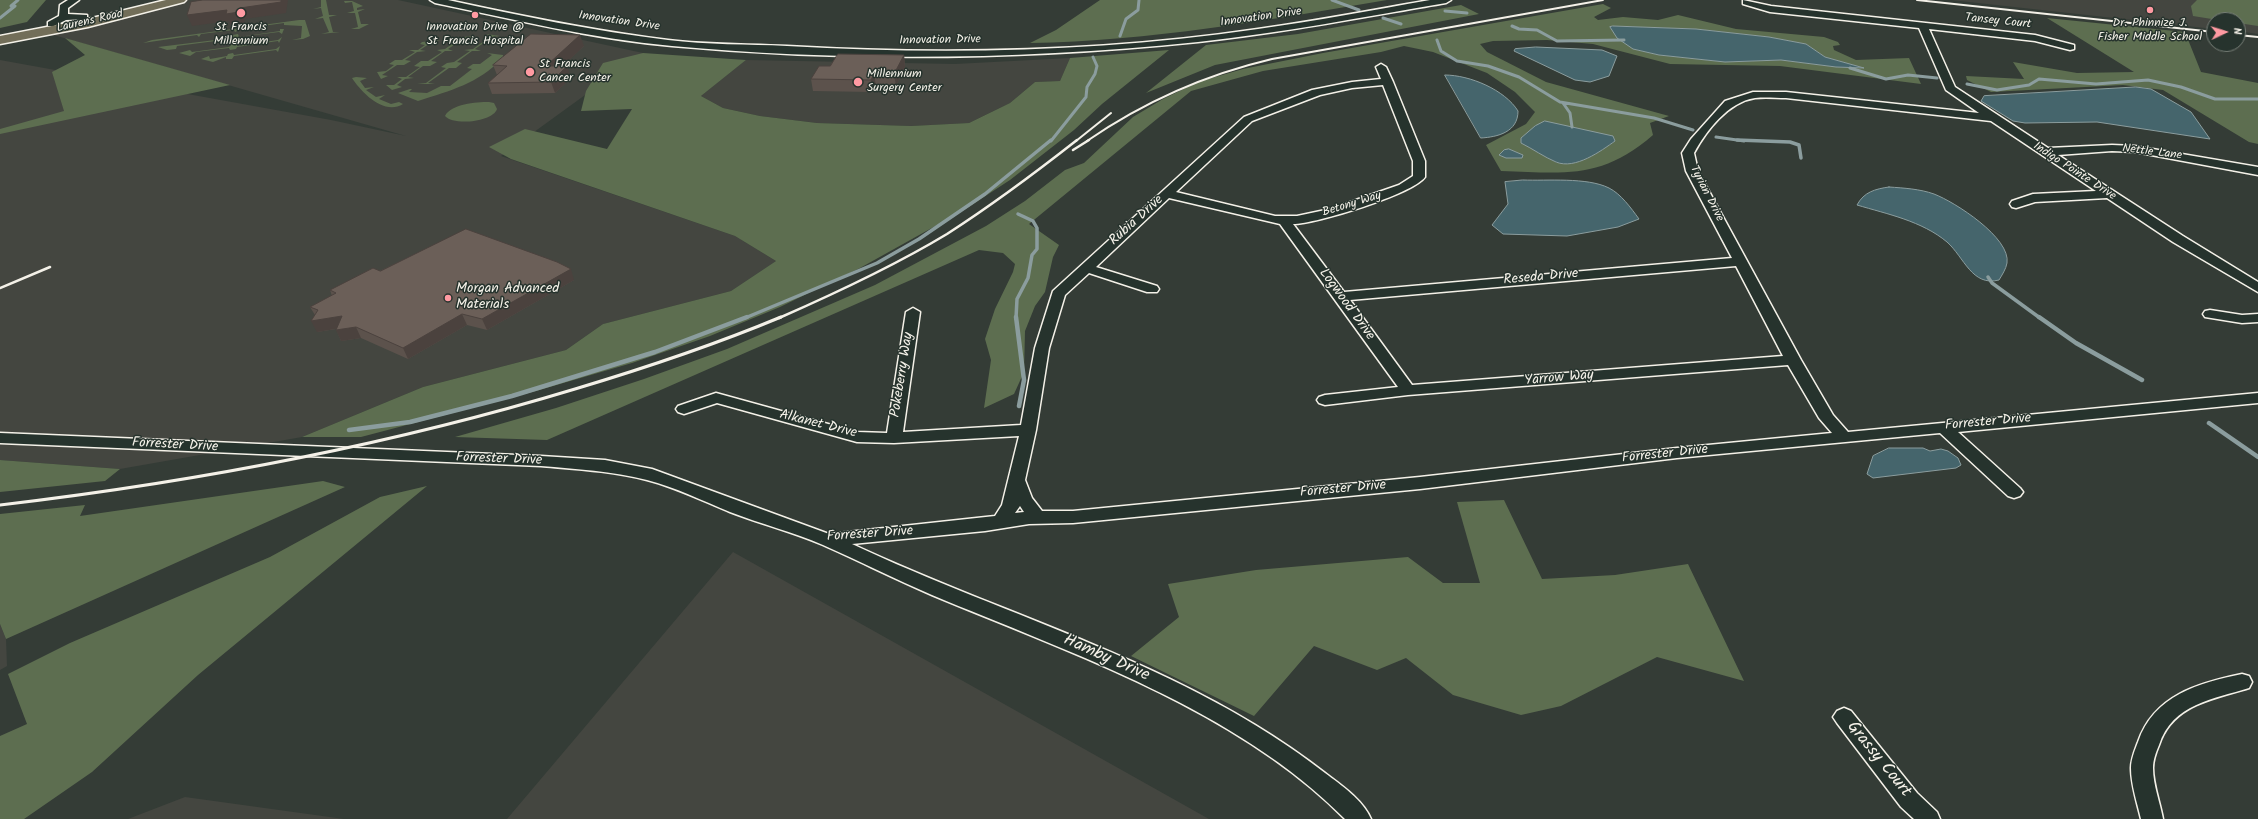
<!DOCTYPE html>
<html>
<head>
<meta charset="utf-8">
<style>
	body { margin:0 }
	#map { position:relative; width:2258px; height:819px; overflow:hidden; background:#343c36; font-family:Kalam,sans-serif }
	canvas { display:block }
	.north { position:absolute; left:2206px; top:12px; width:40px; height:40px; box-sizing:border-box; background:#26332d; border:1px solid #787f78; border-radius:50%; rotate:86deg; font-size:11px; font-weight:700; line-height:16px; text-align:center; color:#f4f1e8 }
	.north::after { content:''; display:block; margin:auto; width:14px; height:18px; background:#ff9aa2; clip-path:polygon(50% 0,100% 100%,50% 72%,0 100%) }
</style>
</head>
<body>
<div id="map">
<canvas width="2258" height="819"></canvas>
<div class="north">N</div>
</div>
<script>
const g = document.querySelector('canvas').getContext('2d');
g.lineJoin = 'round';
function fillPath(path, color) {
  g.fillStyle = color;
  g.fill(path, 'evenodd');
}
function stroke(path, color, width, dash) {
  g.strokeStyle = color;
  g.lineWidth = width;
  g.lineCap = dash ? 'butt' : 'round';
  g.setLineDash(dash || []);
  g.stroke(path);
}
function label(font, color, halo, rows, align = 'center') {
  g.font = font + ' Kalam,sans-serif';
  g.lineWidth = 3;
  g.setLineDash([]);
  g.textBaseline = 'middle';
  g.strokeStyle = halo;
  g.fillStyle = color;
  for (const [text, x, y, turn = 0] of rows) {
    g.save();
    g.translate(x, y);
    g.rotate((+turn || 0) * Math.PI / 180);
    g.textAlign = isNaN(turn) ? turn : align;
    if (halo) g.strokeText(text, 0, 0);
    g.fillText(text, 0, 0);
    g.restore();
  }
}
const built = new Path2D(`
	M188 0H398L643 53 501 156 735 236 776 261 731 291 603 324 566 350 423 387 302 437 120 469 0 460V60L331 120 406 136 50 34Z
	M1951 0H2258V34L2238 31V20H2214V29Z
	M1070 58 1060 81 1035 82 1010 103 969 123 911 126 817 123 760 116 723 108 701 96 746 60 955 64Z
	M733 552 1111 764 1209 819H507Z
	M0 624 6 639 7 666 0 670Z
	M185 797 344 819H128Z`);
const green = new Path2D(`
	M0 0H46L27 22 0 28Z
	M321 0H326L329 15H337L329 17 333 32H340L321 34 329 32 323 18 315 19 323 16 321 8 313 9 321 7Z
	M1100 0H1387C1268 20 1150 41 1030 43L1056 30Z
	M2197 0H2258V26L2238 23V20H2218L2193 16 2191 6Z
	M352 1 363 6 357 8V10L365 9 358 12 361 24H369L359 29H351L358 27 355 13H347L354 11 352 2 345 3 344 1Z
	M1603 4 1611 8 1594 17 1598 20 1623 17 1658 20 1678 15 1736 29 1824 37 1838 42 1840 45 1833 46 1834 50 1856 60 1909 58 1921 84 1780 66 1670 64 1593 44 1547 40 1493 41 1480 44 1487 52 1546 82 1669 116 1650 123 1653 135C1601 180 1565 173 1501 171L1486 145 1526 124 1535 112 1515 92 1487 73 1433 52 1404 46 1381 52 1263 71 1191 91 1029 224 1059 245 1053 257 1045 292 1035 306 1025 331 1024 372 1014 394 984 408 991 360 985 339 995 309 1013 272 1015 264 1003 253 979 250 547 440 455 437 556 408 644 379 727 349 875 285 986 226 1025 201 1065 170 1084 163 1133 117 1163 99 1198 82 1243 69 1323 53ZM1613 26 1696 29 1769 37 1806 44 1825 57 1863 68 1836 67 1781 60 1725 62 1659 55 1633 49 1610 27ZM1613 136 1615 141 1597 153 1557 163 1541 152Z
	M1461 5 1479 14 1215 65 1146 93 1206 45 1298 34Z
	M2047 18 2185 32 2201 72 2258 83V144L2249 142 2163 90 2123 85 1991 92 1967 80 1966 76 2024 79 2013 62 2077 73 2134 72Z
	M299 20H305L310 36 303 39 292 40 301 38 302 26 284 25V23L241 29 235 32 234 30 201 34 199 37 197 35 143 43 152 40Z
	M280 29H284L282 34 279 32 239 37 238 40 232 41 231 39 177 46 176 49 167 50 158 47 232 38 233 35 238 34 239 37 280 31Z
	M486 34 500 36 492 37 475 49 481 51H472L457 62 462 63 456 68H449L428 83 435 84H417L426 83 446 68 441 67 447 63 454 62 470 51 464 50 473 49 491 36Z
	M473 36 470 39H463L448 49 453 51H445L431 61 437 62 430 66H423L408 77 414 78 405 79 397 85 402 87 392 90 386 85H394L402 79 397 77H406L420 67 414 66 421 61H428L442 52 437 50 445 49 458 40 453 39 454 38Z
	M282 37 279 43 278 41 237 47 236 49 230 50 229 48 196 52 190 56 179 53 190 50 192 52 229 47 232 44H237V46L278 40Z
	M65 38 230 85 0 134V129L64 111 52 72 85 55Z
	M441 40 432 42 420 50 426 51 417 52 405 60 411 61 404 65H397L382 75 388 76 381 79 377 72 386 71 394 65 389 64 395 60H402L415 52 409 50H418L425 45 420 44 422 42Z
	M280 46 278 52 276 50 234 56 232 59H226V57L213 62 201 59 209 56 210 59 227 56 228 54 233 53 234 55 276 49Z
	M1169 50 1102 104 1074 130 1010 180 964 210 860 268 780 307 710 336 632 363 536 391 361 437H302L423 387 566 350 603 324 731 291 776 261 735 236 511 159 489 147 525 129 607 149 632 109 581 111 586 91 603 63 643 53 746 60 701 96 723 108 760 116 817 123 911 126 969 123 1010 103 1035 82 1060 81 1070 58Z
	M487 53 503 55V58C477 84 452 90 418 101L398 93 410 89H412L409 92 427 93 441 86H450L472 69 467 68 473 64H480L492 55Z
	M356 77 367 78 360 81 365 88 374 87 366 90 376 97 385 95 379 99 391 104 399 102 403 104C384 116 361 92 352 78Z
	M489 102 494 103 497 109C493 122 453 126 445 116 451 104 476 102 489 102Z
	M0 460 120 469 105 481 0 492Z
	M323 481 345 487 6 639 0 624V514L85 505 80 516Z
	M427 486 198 675 92 772 24 819H0V736L27 724 8 674 70 643 270 557 380 497Z
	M1504 500 1542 579 1615 575 1688 564 1744 681 1657 657 1561 706 1521 715 1453 695 1406 658 1377 670 1314 646 1254 716 1131 656 1179 617 1168 584 1256 570 1408 557 1443 583H1480L1457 502Z`);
const water = new Path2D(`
	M1613 26 1696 29 1769 37 1806 44 1825 57 1864 68 1836 67 1781 60 1725 62 1659 55 1633 49 1617 38 1610 27Z
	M1536 47 1602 50 1617 56 1609 76 1590 82 1575 80 1514 51 1515 49Z
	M1445 75C1470 75 1505 90 1518 111 1518 132 1498 137 1481 138Z
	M2136 87 2151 89 2191 112 2210 139 2097 122 2025 123 2013 121 1981 101 1984 96Z
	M1545 121 1613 136 1615 141C1601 151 1575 170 1556 162 1544 157 1533 149 1521 143V138L1535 126Z
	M1509 149 1523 155 1522 158H1506L1499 155 1504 150Z
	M1523 180C1547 181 1587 177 1609 188 1621 194 1631 208 1639 219L1618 227 1567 236 1503 234 1492 225 1508 204 1505 182Z
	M1889 187C1904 188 1920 189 1934 194 1955 202 2011 238 2007 263 2006 269 2002 275 1999 280 1972 287 1964 257 1947 242 1922 221 1887 214 1857 205 1864 192 1875 189 1889 187Z
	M1889 448H1923L1930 451 1941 449 1948 451 1958 458 1961 465 1956 468 1873 478 1867 474 1873 456Z`);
const streamFar2 = new Path2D(`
	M1332 0 1359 10
	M1445 11 1467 13
	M0 18 15 6H11L18 0
	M1383 18 1401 24
	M1512 26 1519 29 1537 30 1557 41 1624 40
	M1120 36 1126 19 1138 10 1139 0
	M1437 40 1441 51 1457 61 1488 66 1519 77 1560 102 1654 118 1693 130
	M1850 68 1886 79 1908 75 1937 78
	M1967 84 1997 90 2029 85 2039 79 2096 84 2148 80 2181 87 2215 99H2258
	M1563 103 1570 113 1572 127
	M1716 137 1744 141
	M1051 141 1086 97 1087 87 1095 74 1097 66 1093 57`);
const streamFar1 = new Path2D(`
	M1737 140 1790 142 1799 145 1801 158
	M1988 277 1992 283 2040 318
	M745 318 877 263 919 239 985 194 1051 140
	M1016 318 1017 299 1028 278 1032 255 1037 249V228L1033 221 1018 214`);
const stream = new Path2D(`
	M1016 317 1024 380 1019 406
	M2039 317 2076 343 2142 380
	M2209 423 2258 457
	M349 430 410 422 512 396 655 352 747 317`);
const minor = new Path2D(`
	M68 0H79L68 8V14L87 15V19L66 20 54 26H48V22L59 16 60 5Z
	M430 0H448C521 16 594 31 668 40 707 45 748 44 787 46 944 55 1103 52 1258 29 1316 21 1373 10 1430 0H1451L1446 3C1364 17 1281 33 1198 42 1023 60 847 62 672 46 592 39 513 19 435 3Z
	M1743 0 1771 6 2035 35 2074 45V49L2070 50 2035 41 1929 29 1955 87 2048 148 2112 145 2135 146 2258 167V175L2135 152 2112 151 2058 155 2183 236 2258 282V292L2173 242 2107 198 2035 202 2016 208 2012 207 2010 204 2012 201 2033 194 2096 191 1991 121 1786 98C1776 98 1765 97 1755 98 1728 102 1706 131 1694 153L1698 171 1801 360 1833 415 1848 432 2258 393V403L1958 432 2020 488 2023 492 2020 496 2014 498 2008 496 1940 433 1677 458 1420 489 1073 523 1029 524 985 531 852 544C1009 618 1186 664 1325 773 1341 785 1363 800 1371 819H1345C1238 710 1071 653 932 595 895 579 859 561 823 545 793 532 761 524 730 512 703 501 675 487 647 480 612 471 576 469 541 466L0 443V433L541 456 605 460 652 469 829 534 995 516 1002 505 1019 436 894 443 857 442 717 403 684 414 678 412 676 409 678 406 716 393 857 432 887 433 906 312 913 308 920 312 903 432 1021 425 1035 348 1053 291 1244 117 1312 90 1352 82 1381 79 1376 67 1381 64 1386 67 1393 82 1425 161V177C1413 194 1316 224 1293 224L1344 292 1732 258 1686 171 1682 153 1691 139 1725 101 1753 92H1786L1979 113 1946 90 1919 28 1770 12 1743 4ZM1383 85 1413 161V176L1399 185 1330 209 1297 216H1275L1176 192 1252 121 1320 95 1352 88ZM1169 198 1280 224 1398 387 1325 395 1319 397 1317 400 1319 403 1325 405 1408 395 1788 365 1819 418 1832 433 1677 448 1420 477 1073 511H1042L1032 498 1025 480 1036 430 1049 348 1065 295 1089 273 1147 292H1157L1159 289 1157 286 1096 267ZM1736 266 1783 356 1412 385 1350 300ZM1020 506 1024 512 1015 513Z
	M2210 310 2242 315 2258 314V322L2242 323 2205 317 2203 314 2205 311Z
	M2242 674 2249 676 2252 682 2249 688C2214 699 2172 704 2159 745 2156 752 2153 760 2153 768 2153 785 2160 802 2163 819H2141C2137 802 2131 785 2131 768 2131 759 2135 750 2138 742 2154 695 2199 683 2242 674Z
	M1844 708 1851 711 1917 793 1937 812 1940 819H1914L1901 807 1837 723 1833 717 1837 711Z`);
const major = new Path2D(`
	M166 0H186L184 2 88 27 0 44V36L88 19Z`);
const railFar2 = new Path2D(`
	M1917 0 2214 32
	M2238 35 2258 37
	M1076 141 1111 113
	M1087 141C1145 101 1204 75 1272 59L1603 0`);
const railFar1 = new Path2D(`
	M1073 150 1089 140
	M0 288 50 267
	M779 318C836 293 894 266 947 234 992 205 1035 173 1077 140`);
const rail = new Path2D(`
	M0 505C195 482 387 446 575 389 645 368 714 345 781 317`);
const wall = new Path2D(`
	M584 46 562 66 571 78 555 93 492 94 488 83 497 75 493 65Z
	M904 55 905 67 896 86H876L872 92 813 91 811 79 830 66Z
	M574 280 487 330 467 325 408 359 361 338 341 341 336 329 317 332 315 315 310 307 332 296 330 290Z`);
const shadedWall = new Path2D(`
	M281 0H288L286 13 245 19 244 23 231 25 229 21 192 26 187 15 240 8Z
	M580 35 584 46 550 78 546 66Z
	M904 55 905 67 896 86 894 74Z
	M567 66 571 78 555 93 551 82Z
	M874 74 876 86 872 92 871 80Z
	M571 269 574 280 487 330 482 319Z
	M462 314 467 325 408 359 403 348Z
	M342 316 347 327 317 332 311 321Z
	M356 327 361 338 341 341 336 330Z`);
const building = new Path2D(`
	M203 0H281V2L240 8 239 12 226 14 227 10 187 15 191 2Z
	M531 34 580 35 546 66H567L551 82 488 83 507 66 493 65Z
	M838 54 904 55 894 74H874L871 80 811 79 819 66H830Z
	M466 229 557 262 571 269 482 319 462 314 403 348 356 327 336 330 342 316 311 321 318 310 310 307 336 293 330 290 373 268 380 271Z`);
const markers = [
	[2150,10,4,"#ff9aa2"],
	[241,13,5,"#ff9aa2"],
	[475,15,4,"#ff9aa2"],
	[530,72,5,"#ff9aa2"],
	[858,82,5,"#ff9aa2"],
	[448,298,4,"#ff9aa2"]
];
const farStreetnames = [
	["Innovation Drive",1261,18,-8],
	["Laurens Road",90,22,-13],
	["Innovation Drive",619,22,8],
	["Tansey Court",1998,22,6],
	["Innovation Drive",940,41,-1],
	["Nettle Lane",2152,153,7],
	["Indigo Pointe Drive",2074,172,33],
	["Tyrian Drive",1706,194,63],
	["Betony Way",1352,205,-17]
];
const farPoinames = [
	["Dr. Phinnize J.",2150,24],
	["Fisher Middle School",2150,38],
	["St Francis",241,28],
	["Millennium",241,42],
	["Innovation Drive @",475,28],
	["St Francis Hospital",475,42],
	["St Francis",539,65,"left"],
	["Cancer Center",539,79,"left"],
	["Millennium",867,75,"left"],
	["Surgery Center",867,89,"left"]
];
const streetNames = [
	["Rubia Drive",1137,221,-42],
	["Reseda Drive",1541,278,-5],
	["Logwood Drive",1346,305,54],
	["Pokeberry Way",903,375,-81],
	["Yarrow Way",1559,379,-5],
	["Forrester Drive",1988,423,-5],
	["Alkanet Drive",818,425,14],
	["Forrester Drive",175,446,3],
	["Forrester Drive",1665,455,-6],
	["Forrester Drive",499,460,2],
	["Forrester Drive",1343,490,-5],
	["Forrester Drive",870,535,-4]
];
const poiNames = [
	["Morgan Advanced",456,290],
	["Materials",456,306]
];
const nearStreetnames = [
	["Hamby Drive",1106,659,24],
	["Grassy Court",1878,760,51]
];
fillPath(built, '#444640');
fillPath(green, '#5d6e50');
fillPath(water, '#45656c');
stroke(water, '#8b9d9e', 1);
stroke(streamFar2, '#8b9d9e', 3);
stroke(streamFar1, '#8b9d9e', 3.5);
stroke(stream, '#8b9d9e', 4.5);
stroke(minor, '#f4f1e8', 3);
stroke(major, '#f4f1e8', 3);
fillPath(minor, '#26332d');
fillPath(major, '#726e59');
stroke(railFar2, '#f4f1e8', 2);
stroke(railFar1, '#f4f1e8', 2.5);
stroke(rail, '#f4f1e8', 3);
fillPath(wall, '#5c524c');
fillPath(shadedWall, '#4b423e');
fillPath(building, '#6b5f58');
stroke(building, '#4b423e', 1);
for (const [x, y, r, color] of markers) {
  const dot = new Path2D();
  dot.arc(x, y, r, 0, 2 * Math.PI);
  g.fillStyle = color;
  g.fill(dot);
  stroke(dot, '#26332d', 1.5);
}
label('12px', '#f4f1e8', '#26332d', farStreetnames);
label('12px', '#f4f1e8', '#26332d', farPoinames);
label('14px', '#f4f1e8', '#26332d', streetNames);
label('14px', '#f4f1e8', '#26332d', poiNames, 'left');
label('17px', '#f4f1e8', '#26332d', nearStreetnames);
</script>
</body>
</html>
